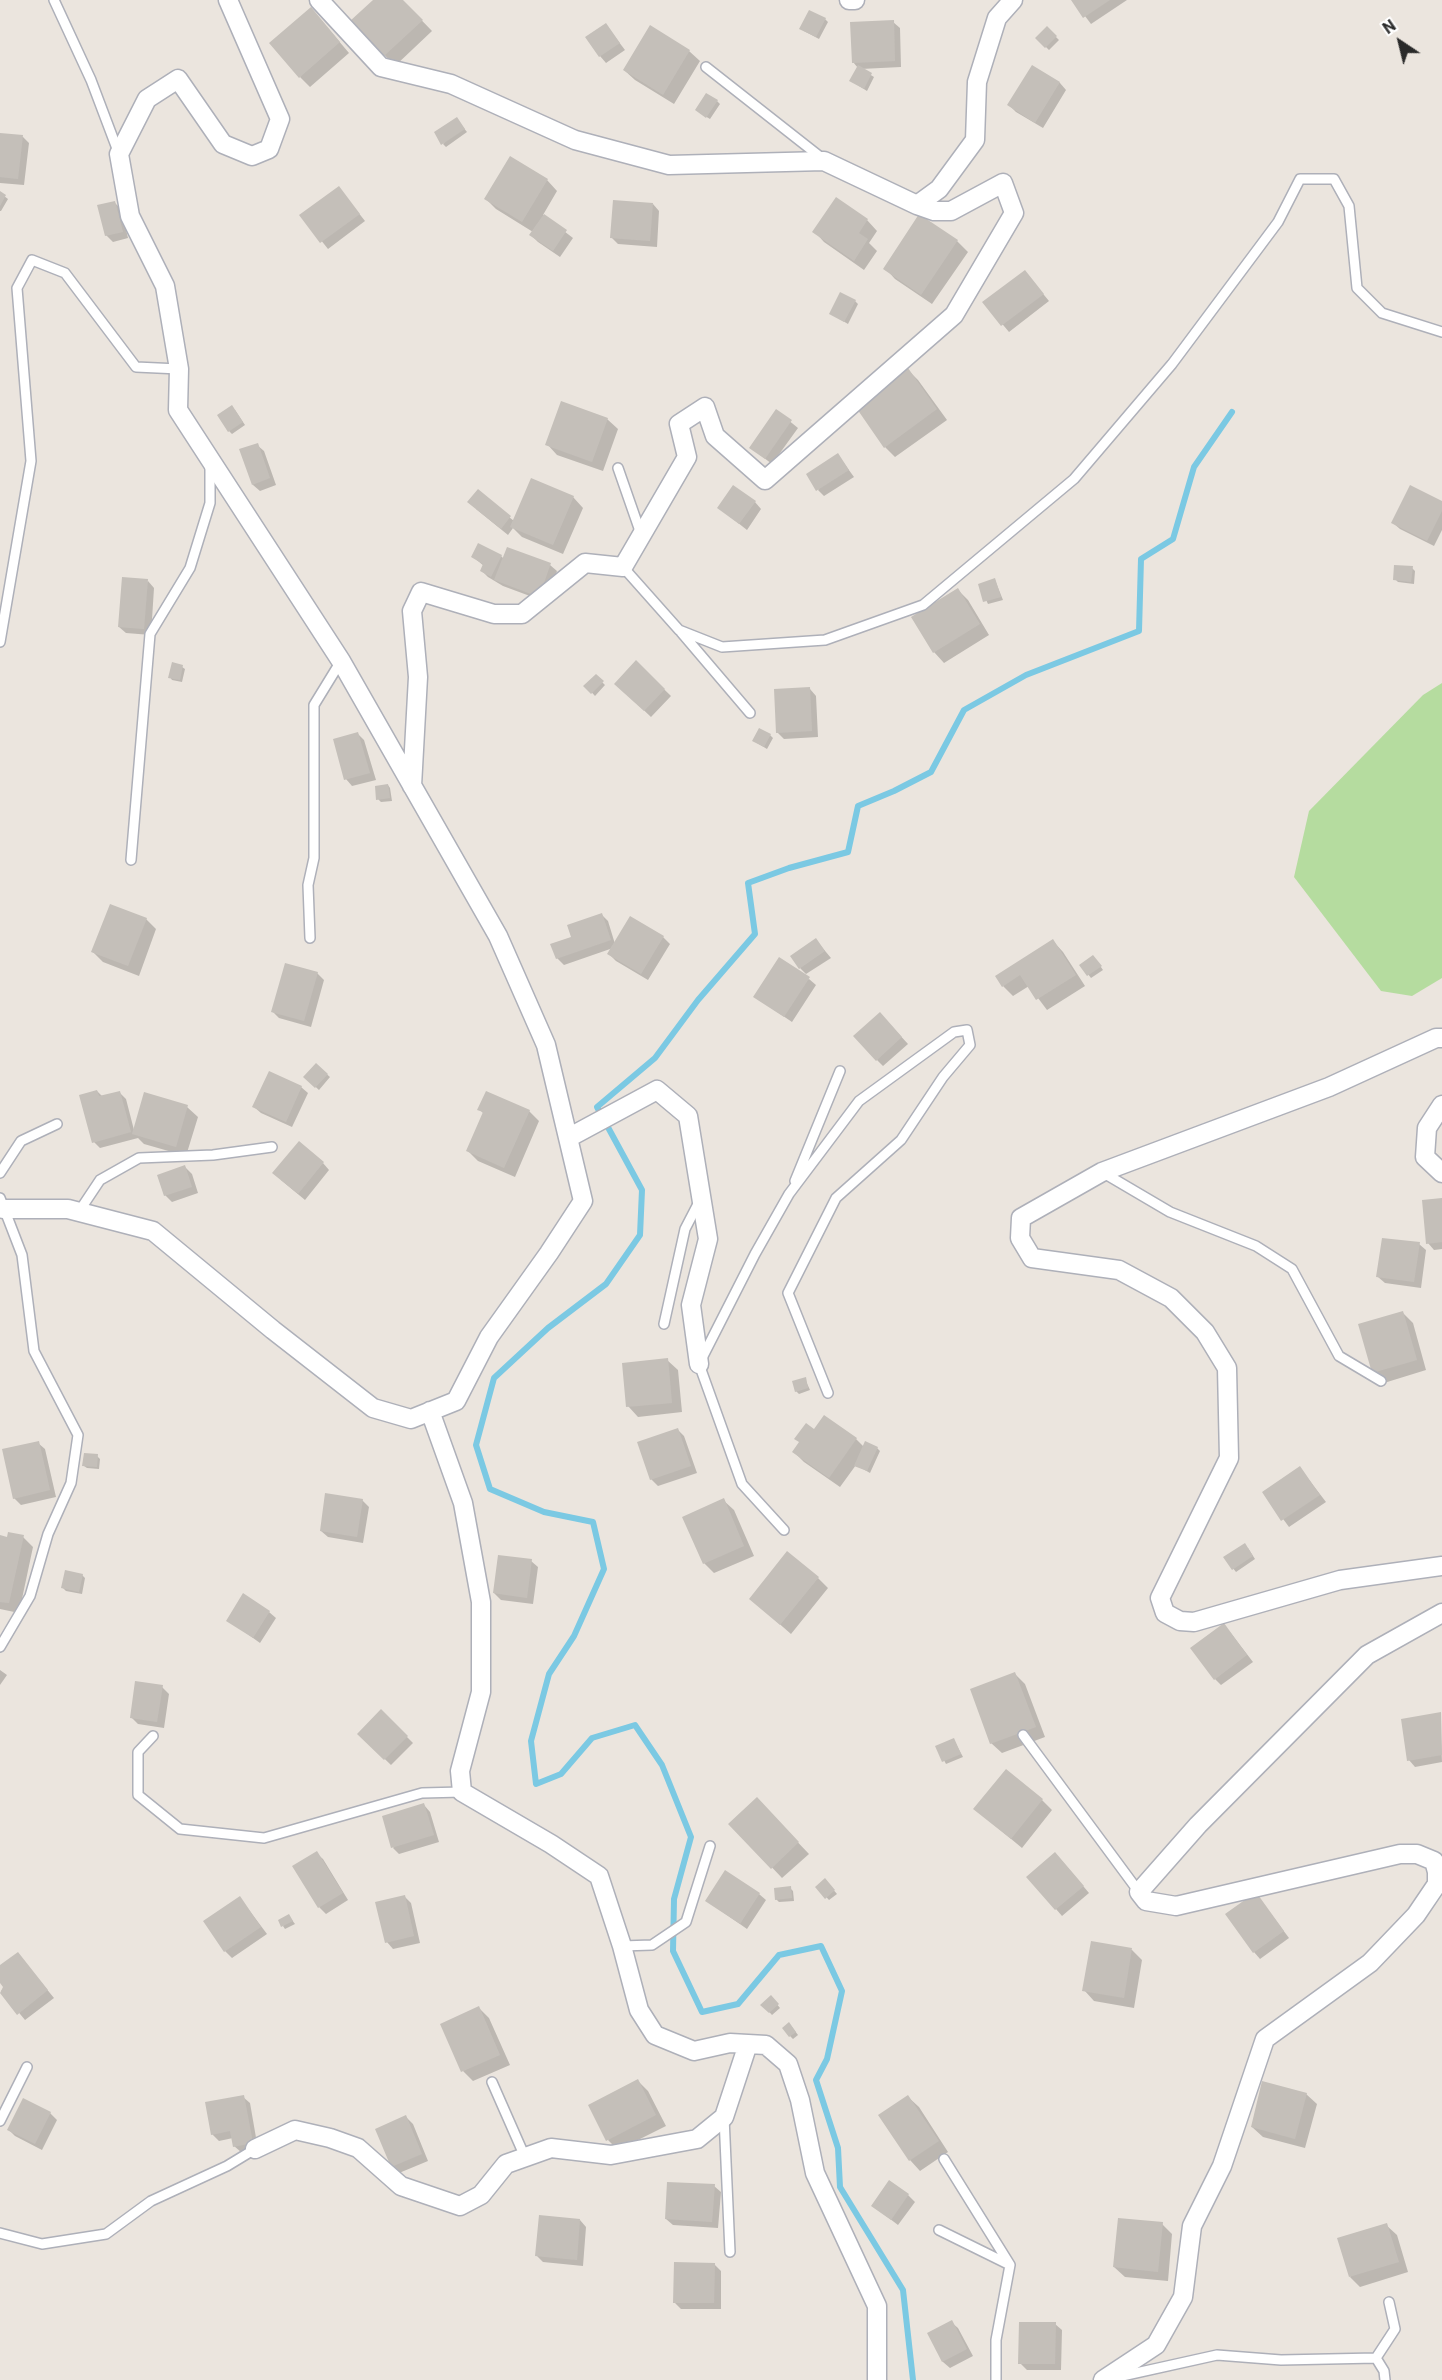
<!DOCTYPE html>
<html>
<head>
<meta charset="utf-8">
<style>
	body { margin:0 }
	#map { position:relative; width:1442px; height:2380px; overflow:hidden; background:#ebe5de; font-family:Roboto,sans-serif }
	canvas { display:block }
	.north { position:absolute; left:1370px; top:12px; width:60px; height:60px; -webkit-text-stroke:4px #fff; paint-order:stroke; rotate:325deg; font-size:16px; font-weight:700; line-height:24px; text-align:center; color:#2a2a2a }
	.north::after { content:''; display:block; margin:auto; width:21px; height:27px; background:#2a2a2a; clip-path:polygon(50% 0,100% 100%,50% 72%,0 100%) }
</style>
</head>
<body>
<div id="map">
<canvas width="1442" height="2380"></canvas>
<div class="north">N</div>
</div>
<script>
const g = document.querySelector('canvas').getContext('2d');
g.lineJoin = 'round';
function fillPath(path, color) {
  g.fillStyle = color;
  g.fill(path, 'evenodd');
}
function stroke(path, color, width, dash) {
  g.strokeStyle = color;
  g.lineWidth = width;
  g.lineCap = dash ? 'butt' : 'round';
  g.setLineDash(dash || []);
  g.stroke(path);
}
const green = new Path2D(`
	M1442 683V978L1412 996 1381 991 1294 877 1309 811 1423 695Z`);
const shadow = new Path2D(`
	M375 0H402L432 31 395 66 352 21Z
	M1073 0H1127L1091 24Z
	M825 19 828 22 819 39 804 31Z
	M321 20 349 53 310 87 300 77Z
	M893 22 900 28 901 67 861 69 874 77 867 91 851 81 858 68 853 62Z
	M606 25 625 50 606 63 600 56Z
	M651 27 689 51 700 61 674 104 635 80 624 70Z
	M1047 28 1059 40 1049 50 1037 38Z
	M1033 67 1060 83 1066 90 1043 128 1016 112 1009 105Z
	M717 101 720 104 710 119 700 113Z
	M459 122 467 132 446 147 443 144Z
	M0 134 23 137 29 143 24 185 0 183Z
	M547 180 557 191 543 215 573 238 560 257 538 242 531 235 533 232 496 209 486 199Z
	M339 188 365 221 328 249 301 215Z
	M0 193 8 199 1 211H0Z
	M114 202 121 209 128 238 113 242 106 235Z
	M653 204 659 211 657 247 618 244 611 237Z
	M920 216 957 241 968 252 932 304 895 279 885 268Z
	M867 220 877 231 869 243 877 251 864 270 824 242 814 231Z
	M1025 272 1049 301 1009 332 984 302Z
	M855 301 858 304 848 324 831 314Z
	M908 370 918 380 947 420 895 457 885 447Z
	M235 410 245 425 232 434 229 431Z
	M777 411 798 428 772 464 751 448Z
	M607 419 618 429 603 471 557 455 547 444Z
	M257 445 264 451 276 485 260 491 253 485Z
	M838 455 854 477 824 496 818 490Z
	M478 492 514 521 573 497 583 508 563 554 522 537 513 528 508 535 476 509Z
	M755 502 761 509 747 530 719 508Z
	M1442 503V530L1434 546 1400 529 1393 523Z
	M501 556 504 559 550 565 557 571 546 602 503 586 488 577 481 570 484 566 473 557Z
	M1412 568 1415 571 1414 584 1398 582 1395 579Z
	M995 580 1003 600 988 604 979 585Z
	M148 581 154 588 151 635 126 633 119 627Z
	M958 590 968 600 989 635 944 663 934 652 913 618Z
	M636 662 671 696 651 717 616 684Z
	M182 667 185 669 182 682 172 680 170 677Z
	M596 676 605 685 595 696 586 686Z
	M810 689 816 696 818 737 784 739 777 732Z
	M358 734 364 740 376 780 352 786 346 779Z
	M770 735 773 738 767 749 757 743Z
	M388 785 390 788 392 801 381 802 378 799Z
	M601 914 608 921 615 944 663 937 670 944 648 980 616 961 609 954 613 948 564 965 557 958 573 938Z
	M146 919 156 929 139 976 103 962 93 952Z
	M816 940 831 958 806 974 800 968Z
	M1053 941 1063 952 1085 986 1047 1010 1029 986 1013 996 1003 986Z
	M1096 960 1103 970 1091 978 1081 965Z
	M317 973 324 980 311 1027 279 1018 273 1012Z
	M809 979 816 985 792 1022 755 997Z
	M886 1020 908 1044 883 1066 877 1060Z
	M316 1065 330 1077 319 1090 305 1077Z
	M301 1087 308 1093 292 1127 261 1113 254 1107Z
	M97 1091 103 1097 119 1092 126 1099 134 1130 187 1107 198 1117 186 1156 144 1144 138 1138 100 1148 94 1142Z
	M479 1109 529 1111 539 1121 515 1177 478 1161 468 1151 484 1114Z
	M323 1163 329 1170 305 1200 281 1180Z
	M185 1167 192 1174 198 1193 172 1202 165 1195Z
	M1442 1199V1249L1434 1250 1428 1243Z
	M1419 1244 1426 1250 1421 1288 1385 1283 1378 1277Z
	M1402 1312 1413 1323 1426 1370 1384 1383 1373 1372Z
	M667 1360 678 1370 682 1412 638 1417 628 1406Z
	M805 1379 810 1390 799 1394 796 1391Z
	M678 1430 684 1436 697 1473 658 1486 651 1479Z
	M814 1431 856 1439 864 1447 877 1448 880 1451 870 1473 856 1465 840 1487 804 1462 794 1452Z
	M38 1443 45 1449 56 1497 21 1505 14 1498Z
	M97 1456 100 1459 99 1469 87 1468 84 1466Z
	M1300 1468 1326 1502 1289 1527 1264 1493Z
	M362 1500 369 1507 363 1543 328 1537 321 1531Z
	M723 1500 734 1510 754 1556 714 1573 704 1563Z
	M0 1537 9 1539 23 1537 33 1547 19 1613 0 1609Z
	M1248 1548 1255 1559 1236 1572 1225 1558Z
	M531 1561 538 1567 533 1604 501 1600 494 1593Z
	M82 1575 85 1578 82 1594 66 1591 63 1588Z
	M818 1578 828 1588 791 1634 751 1599Z
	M269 1612 276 1618 260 1643 228 1620Z
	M1230 1632 1253 1662 1221 1685 1215 1679Z
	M0 1670 7 1675 0 1685Z
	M1015 1674 1025 1684 1045 1737 1002 1753 991 1743Z
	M162 1687 169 1694 164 1728 138 1724 131 1717Z
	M381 1711 413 1743 391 1765 359 1734Z
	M1440 1714 1442 1762 1415 1767 1409 1760Z
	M954 1740 963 1757 946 1764 937 1747Z
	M1042 1800 1052 1810 1022 1848 975 1809Z
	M424 1805 430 1812 439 1842 399 1854 393 1848Z
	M767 1810 809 1854 782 1878 731 1824Z
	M316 1853 323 1859 348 1900 326 1914 319 1907 294 1866Z
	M1062 1861 1089 1893 1062 1916 1056 1909Z
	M825 1880 837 1894 829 1900 817 1887Z
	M790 1888 793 1891 794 1901 779 1902 776 1899Z
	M759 1894 766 1900 747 1929 707 1901Z
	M1256 1894 1289 1938 1260 1959 1254 1952Z
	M404 1896 411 1903 420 1943 393 1949 387 1942Z
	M240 1898 267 1934 232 1958 225 1951Z
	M289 1916 295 1924 285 1929 283 1926Z
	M1092 1943 1132 1950 1142 1960 1134 2008 1094 2001 1084 1990Z
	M18 1954 54 1998 25 2020 1 1991 5 1987 0 1980V1967Z
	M771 1997 780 2008 772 2015 763 2005Z
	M479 2008 489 2018 510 2065 473 2081 463 2071Z
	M792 2027 798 2035 793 2039 790 2036Z
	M638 2081 648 2091 666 2126 618 2150 608 2140Z
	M1306 2094 1317 2104 1305 2148 1263 2137 1252 2127Z
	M243 2097 250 2103 258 2149 241 2152 234 2146 233 2138 219 2141 212 2134Z
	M908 2097 919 2107 948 2152 920 2171 910 2160Z
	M50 2113 57 2120 42 2150 15 2136 9 2130Z
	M406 2117 413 2124 428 2161 399 2173 393 2166 377 2129Z
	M714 2186 721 2192 718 2228 673 2225 666 2219Z
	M908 2195 915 2202 898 2225 873 2206Z
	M580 2220 586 2227 583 2266 543 2262 537 2256Z
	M1162 2224 1172 2234 1168 2281 1125 2277 1114 2267Z
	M1386 2225 1397 2235 1408 2272 1360 2287 1350 2277Z
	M714 2264 721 2271V2309H681L675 2303Z
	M951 2322 958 2328 973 2356 950 2368 943 2362 929 2334Z
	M1055 2324 1062 2330 1061 2370H1027L1020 2363Z`);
const stream = new Path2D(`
	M913 2380 903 2290 840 2187 838 2148 816 2080 827 2059 842 1991 821 1946 779 1955 738 2004 702 2012 673 1951 674 1899 691 1837 662 1765 635 1725 592 1738 561 1774 536 1784 531 1741 549 1674 574 1636 604 1569 593 1522 544 1512 490 1489 476 1445 494 1378 548 1328 606 1284 640 1235 642 1190 597 1107 655 1058 698 1000 755 934 748 883 789 868 848 852 858 806 894 791 931 772 964 710 1026 675 1139 631 1141 559 1173 539 1194 467 1232 412`);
const building = new Path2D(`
	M373 0H403L423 20 384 56 350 21Z
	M1071 0H1110L1083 18Z
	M311 7 340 42 299 78 269 43Z
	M809 10 826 18 816 37 799 29Z
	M894 20 895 61 852 63 850 22Z
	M606 23 620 43 599 57 585 37Z
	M650 25 690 50 663 95 623 70Z
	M1047 26 1057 36 1045 48 1035 38Z
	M858 65 872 73 864 89 849 81Z
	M1032 65 1060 82 1035 123 1007 105Z
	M706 93 718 100 706 118 695 110Z
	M457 117 465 129 441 145 434 132Z
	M0 133 23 135 18 179 0 177Z
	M510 156 548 179 522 222 484 199Z
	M339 186 360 214 320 243 299 215Z
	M0 191 6 195 0 206Z
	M836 197 868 219 859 233 868 239 854 261 812 232Z
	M613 200 653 203 650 241 610 238Z
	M115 201 123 232 105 236 97 205Z
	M544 214 567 230 553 251 529 235Z
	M919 214 958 240 921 295 883 269Z
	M1025 270 1044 294 1001 326 982 302Z
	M840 292 856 300 844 322 829 314Z
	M908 368 937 409 884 448 855 406Z
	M561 401 608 418 592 462 545 445Z
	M232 405 243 422 228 432 217 415Z
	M776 409 792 420 765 459 749 448Z
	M258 443 270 478 252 485 239 449Z
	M838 453 849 470 816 491 806 474Z
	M531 478 574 496 553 545 510 527Z
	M733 485 756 501 739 524 717 508Z
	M1410 485 1442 501V511L1427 541 1391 523Z
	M478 489 511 516 501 529 467 502Z
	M478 543 502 555 491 577 480 571 483 564 471 557Z
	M507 547 551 563 539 597 494 580Z
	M1394 565 1413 566 1411 582 1393 580Z
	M122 577 148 579 144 629 118 627Z
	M995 578 1001 597 983 602 978 584Z
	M958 588 980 624 933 653 911 617Z
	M636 660 665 689 644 711 614 684Z
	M172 662 183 665 180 680 168 678Z
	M596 674 604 681 591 694 583 686Z
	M810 687 812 731 776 733 774 689Z
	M759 728 771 734 764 747 752 741Z
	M358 732 370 773 344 780 333 739Z
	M388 784 390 798 376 800 375 786Z
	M110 904 147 918 128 966 91 952Z
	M602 913 611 940 556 959 550 944 571 937 567 925Z
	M630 916 664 936 641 974 607 954Z
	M816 938 825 951 799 969 790 956Z
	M1053 939 1076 975 1036 1000 1020 975 1002 987 995 976Z
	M1093 955 1102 966 1087 976 1079 965Z
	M779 957 810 977 784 1017 753 997Z
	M285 963 318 972 304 1021 271 1012Z
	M880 1012 902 1037 876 1061 853 1036Z
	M316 1063 328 1074 315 1088 303 1077Z
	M269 1071 302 1086 286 1122 252 1107Z
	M97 1090 99 1096 120 1091 131 1132 92 1143 79 1095Z
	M486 1091 530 1110 504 1168 466 1151 483 1112 477 1110Z
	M144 1092 188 1105 176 1147 132 1134Z
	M299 1141 324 1162 298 1194 272 1173Z
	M185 1165 192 1187 164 1196 157 1175Z
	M1442 1198V1242L1426 1244 1422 1200Z
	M1382 1238 1420 1242 1414 1282 1376 1277Z
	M1403 1311 1417 1360 1372 1373 1358 1324Z
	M668 1358 672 1403 626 1407 622 1363Z
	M806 1377 808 1388 795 1392 792 1381Z
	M824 1415 857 1438 829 1478 792 1452 799 1442 794 1439 806 1423 814 1429Z
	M678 1428 691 1466 650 1480 637 1442Z
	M39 1441 50 1490 13 1499 2 1449Z
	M865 1441 878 1447 867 1471 854 1466Z
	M84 1453 98 1454 97 1467 82 1466Z
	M1300 1466 1320 1495 1281 1521 1262 1492Z
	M325 1493 363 1499 357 1537 320 1531Z
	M724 1498 744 1546 703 1564 682 1517Z
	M8 1532 24 1535 9 1603 0 1602V1535L7 1537Z
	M1245 1543 1253 1556 1232 1570 1223 1557Z
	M787 1551 819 1577 780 1625 749 1599Z
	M498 1555 532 1559 527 1598 493 1593Z
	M65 1570 83 1574 79 1592 61 1588Z
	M243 1593 270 1611 253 1638 226 1621Z
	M1224 1623 1247 1655 1214 1680 1190 1648Z
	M1015 1672 1036 1727 990 1744 970 1689Z
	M135 1681 163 1685 157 1722 130 1718Z
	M381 1709 408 1736 384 1760 357 1734Z
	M1441 1712 1442 1755 1407 1761 1401 1719Z
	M954 1738 961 1754 942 1762 935 1746Z
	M1006 1769 1043 1799 1011 1839 973 1809Z
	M757 1797 799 1842 771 1869 728 1824Z
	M424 1803 434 1835 391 1848 382 1816Z
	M317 1851 343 1893 318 1908 292 1866Z
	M1055 1852 1084 1886 1055 1910 1026 1877Z
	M725 1870 760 1893 740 1924 705 1901Z
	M825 1878 835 1890 825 1899 815 1887Z
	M791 1886 792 1898 775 1900 774 1888Z
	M1256 1892 1284 1931 1253 1953 1225 1914Z
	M405 1895 414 1936 385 1943 375 1902Z
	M240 1896 261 1927 224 1952 203 1921Z
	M289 1914 293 1921 281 1927 278 1920Z
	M1091 1941 1132 1948 1124 1998 1082 1991Z
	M18 1952 48 1990 17 2015 0 1993 3 1987 0 1983V1965Z
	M771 1995 779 2004 769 2013 760 2005Z
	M479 2006 500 2055 461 2072 440 2024Z
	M789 2022 796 2032 789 2037 782 2028Z
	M638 2079 656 2115 606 2141 588 2105Z
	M1262 2081 1307 2093 1295 2139 1251 2127Z
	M244 2095 253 2143 233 2147 230 2131 211 2135 205 2102Z
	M908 2095 939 2141 909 2161 878 2115Z
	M23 2098 51 2112 35 2144 7 2130Z
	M406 2115 422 2154 391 2167 375 2129Z
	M889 2180 909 2194 891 2220 871 2206Z
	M667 2182 715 2184 712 2222 665 2219Z
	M539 2215 580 2219 577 2260 535 2256Z
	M1118 2218 1163 2222 1158 2272 1113 2267Z
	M1387 2223 1399 2262 1349 2277 1337 2238Z
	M674 2262 715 2263 714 2303H673Z
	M952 2320 967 2349 942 2362 927 2333Z
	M1019 2322H1056L1055 2364H1018Z`);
const service = new Path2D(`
	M54 0 91 80 119 154
	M706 67 823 159
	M618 468 641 534
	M623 567 679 630 722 647 825 640 923 605 1074 479 1172 364 1278 222 1300 179H1334L1349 206 1357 288 1382 313 1442 332
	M681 632 750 713
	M0 642 31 461 17 288 32 260 65 273 136 367 179 369
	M131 860 150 634 190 568 210 503V464
	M310 938 308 885 314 858V705L341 661
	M1102 1172 1170 1212 1256 1246 1292 1269 1339 1356 1381 1381
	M0 1173 21 1141 57 1124
	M795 1181 840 1071
	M0 1198 22 1255 34 1351 78 1435 71 1483 48 1534 30 1596 0 1647
	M78 1213 100 1180 139 1158 213 1155 272 1147
	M664 1324 685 1229 699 1202
	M784 1530 742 1484 699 1364 755 1254 789 1194 859 1101 954 1032 967 1030 970 1045 943 1077 901 1140 836 1198 788 1293 828 1393
	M1023 1735 1139 1892
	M153 1736 138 1752V1795L180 1829 264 1838 422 1793 462 1792
	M622 1946 652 1945 686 1922 710 1846
	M492 2082 525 2157
	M724 2117 730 2252
	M0 2121 27 2067
	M944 2159 1010 2265 996 2340V2380
	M939 2230 1010 2265
	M0 2233 42 2244 106 2234 151 2201 227 2166 255 2149
	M1376 2358 1395 2329 1389 2302
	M1118 2377 1217 2355 1281 2360 1376 2358 1384 2371 1385 2380`);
const minor = new Path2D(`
	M319 0 381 67 451 84 575 140 669 165 824 161 917 205 939 189 975 140 977 82 997 18 1013 0
	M849 0H855
	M412 786 418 677 412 611 421 592 494 614H522L585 563 623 567 687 457 679 424 705 407 715 436 765 480 954 315 1014 213 1003 183 951 211H934L917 205
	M1442 1038H1436L1329 1087 1102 1172 1021 1218 1020 1238 1032 1258 1119 1270 1171 1298 1205 1332 1227 1368 1229 1458 1160 1598 1165 1613 1180 1621 1194 1622 1340 1580 1442 1566
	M1442 1105 1427 1128 1425 1157 1442 1173
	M568 1138 657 1090 688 1116 708 1239 691 1305 699 1364
	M3 1209H68L153 1231 273 1330 373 1408 411 1419 456 1401 489 1337 549 1253 583 1201 546 1045 498 936 341 661 178 410 179 369 165 286 130 216 119 154 147 99 178 79 223 144 252 156 269 149 280 119 228 0
	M430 1411 463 1503 481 1602V1692L460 1771 462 1792 551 1844 599 1876 622 1946 639 2010 655 2035 694 2051 730 2043 766 2045 788 2064 800 2100 815 2173 877 2306V2380
	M255 2149 295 2130 330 2138 358 2148 401 2186 460 2206 481 2195 506 2164 551 2148 611 2155 697 2139 724 2117 748 2044
	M1103 2380 1156 2345 1183 2297 1192 2226 1222 2166 1265 2039 1370 1963 1416 1915 1437 1884V1872L1434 1861 1417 1854H1400L1176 1906 1146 1901 1139 1892 1198 1825 1367 1655 1442 1613`);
fillPath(green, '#b5dc9f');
fillPath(shadow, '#0003');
stroke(stream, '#7bc9e3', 6);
fillPath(building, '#c4bfb9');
stroke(service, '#aeb0b9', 12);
stroke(minor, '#aeb0b9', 21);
stroke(service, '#fff', 9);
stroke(minor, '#fff', 18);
</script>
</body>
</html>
